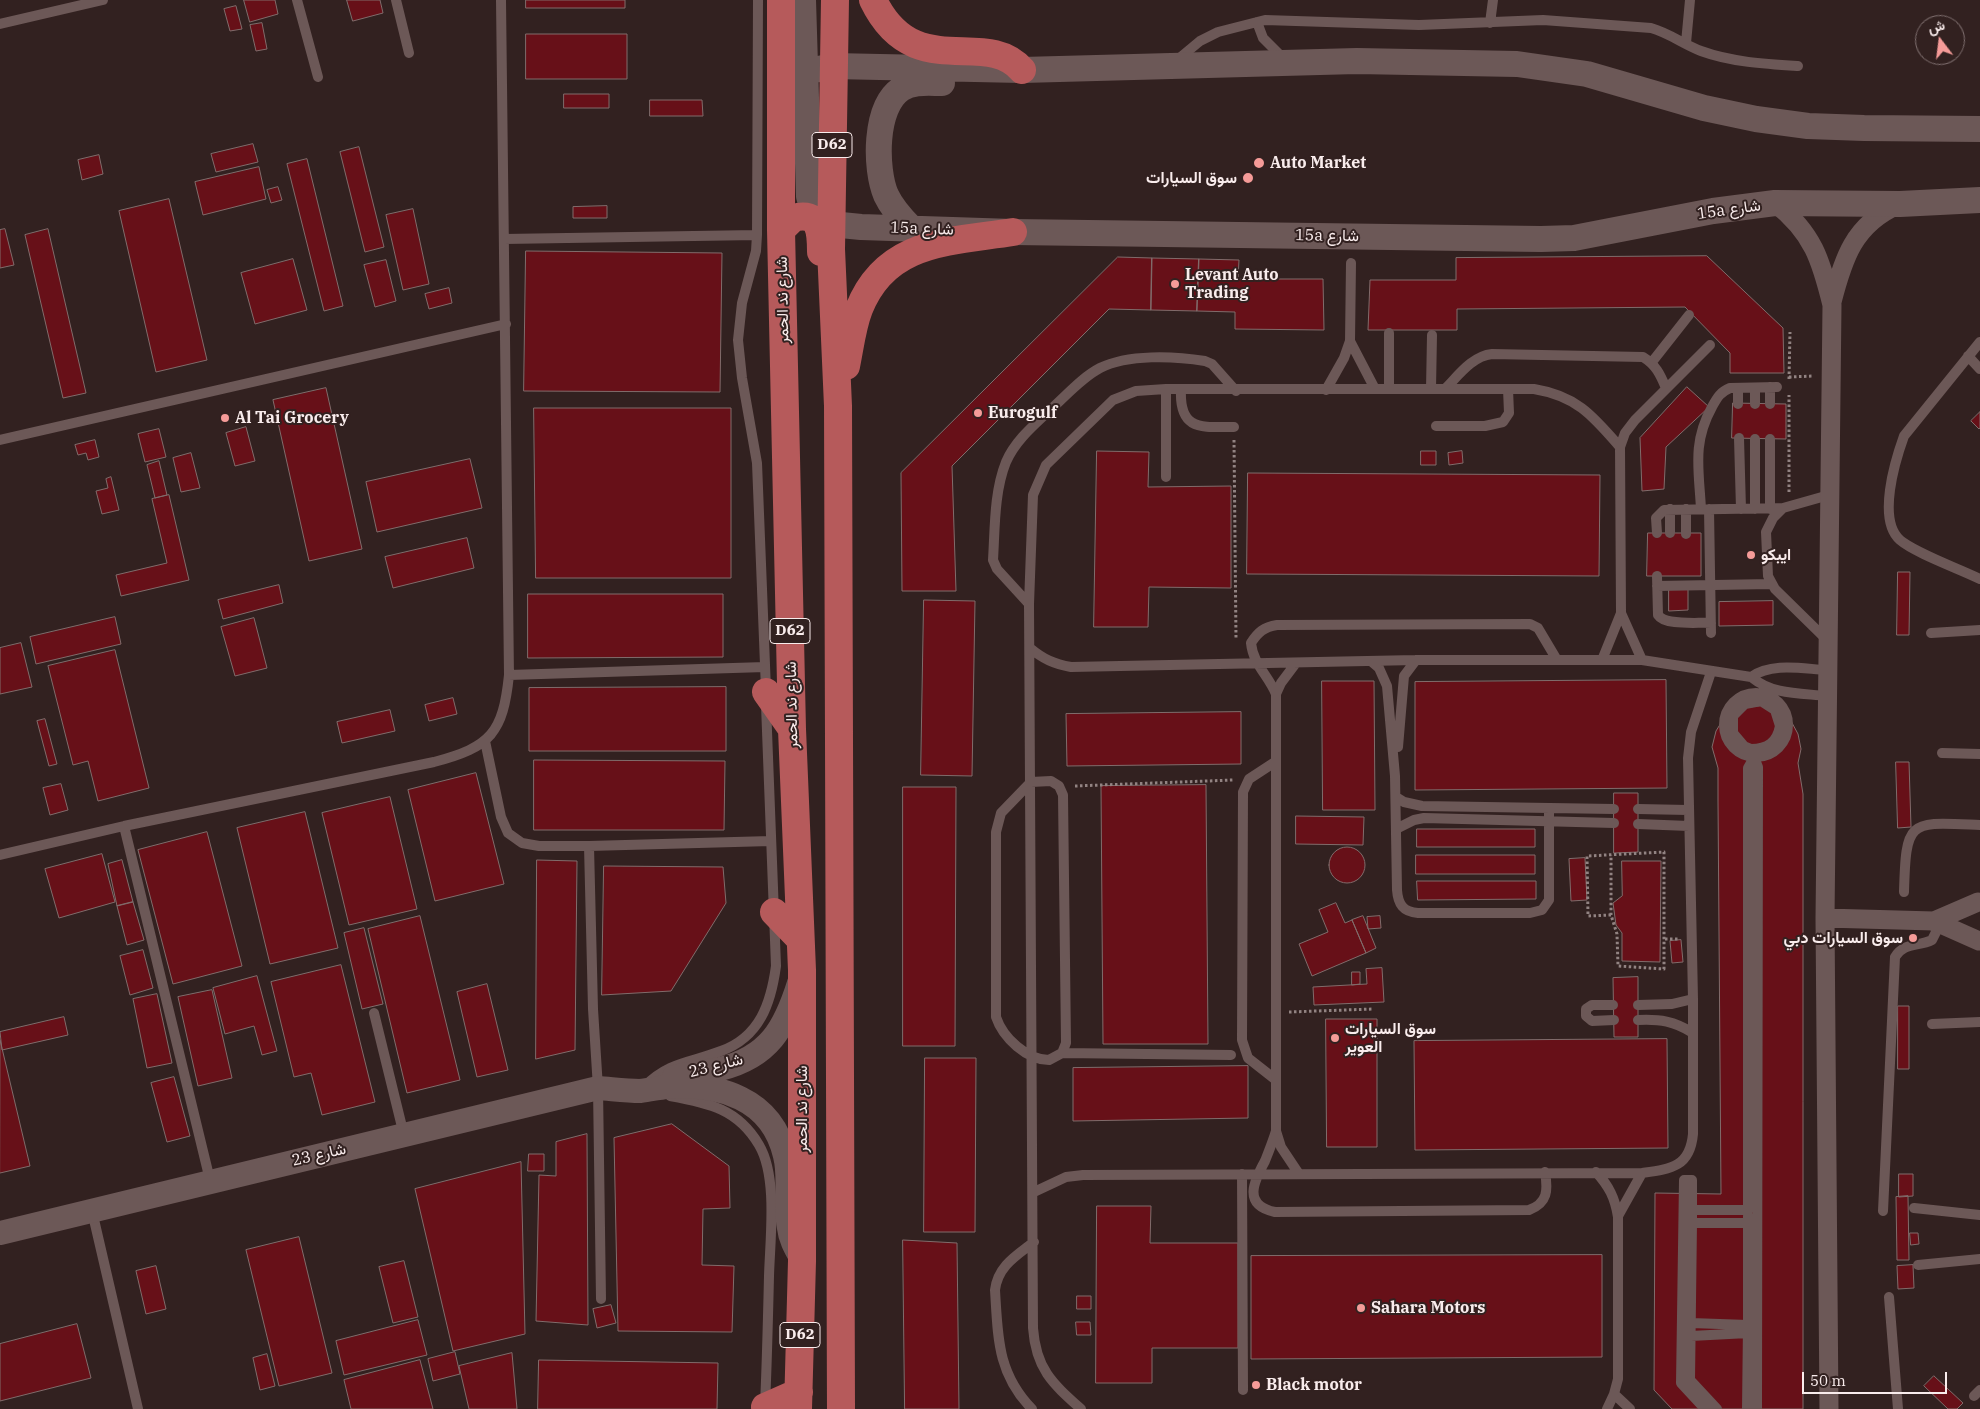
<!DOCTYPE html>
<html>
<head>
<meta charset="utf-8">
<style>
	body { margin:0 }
	#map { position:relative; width:1980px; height:1409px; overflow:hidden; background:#322120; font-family:"IBM Plex Serif",Vazirmatn,serif }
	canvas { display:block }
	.north { position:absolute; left:1915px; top:15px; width:50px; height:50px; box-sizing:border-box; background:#322120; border:1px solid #827272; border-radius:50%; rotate:345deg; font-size:14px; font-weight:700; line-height:20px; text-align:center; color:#f9ecec }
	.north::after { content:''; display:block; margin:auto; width:18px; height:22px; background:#f59b98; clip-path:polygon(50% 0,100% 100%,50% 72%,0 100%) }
	.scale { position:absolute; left:1802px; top:1372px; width:145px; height:22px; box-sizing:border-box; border:2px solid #f9ecec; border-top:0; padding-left:6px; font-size:15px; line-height:18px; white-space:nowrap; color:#f9ecec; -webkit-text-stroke:4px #322120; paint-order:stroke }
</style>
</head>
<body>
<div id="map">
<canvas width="1980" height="1409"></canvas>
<div class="north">ش</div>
<div class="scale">50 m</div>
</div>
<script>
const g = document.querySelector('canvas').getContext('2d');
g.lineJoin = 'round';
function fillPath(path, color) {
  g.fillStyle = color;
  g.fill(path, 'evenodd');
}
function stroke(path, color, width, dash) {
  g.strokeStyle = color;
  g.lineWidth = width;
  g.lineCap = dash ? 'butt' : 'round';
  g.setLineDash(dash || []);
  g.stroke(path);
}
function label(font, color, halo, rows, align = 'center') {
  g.font = font + ' "IBM Plex Serif",Vazirmatn,serif';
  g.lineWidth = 4;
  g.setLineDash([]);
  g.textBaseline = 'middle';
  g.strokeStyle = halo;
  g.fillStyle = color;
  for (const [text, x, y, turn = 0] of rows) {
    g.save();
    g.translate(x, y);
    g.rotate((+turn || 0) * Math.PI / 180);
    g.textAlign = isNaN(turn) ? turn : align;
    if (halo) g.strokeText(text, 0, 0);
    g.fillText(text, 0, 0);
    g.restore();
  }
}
const building = new Path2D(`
	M244 0H275L278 14 250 22Z
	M347 0H380L383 13 353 21Z
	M526 0H625V8H526Z
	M236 6 242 29 230 31 224 9Z
	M262 23 267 49 256 51 250 25Z
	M526 34H627V79H526Z
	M564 94H609V108H564Z
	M650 100H702L703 116H650Z
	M253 144 258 162 216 172 211 154Z
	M359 147 384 247 365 252 340 152Z
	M99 155 103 174 82 180 78 160Z
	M307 159 343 306 324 311 287 164Z
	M259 167 266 199 203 215 195 182Z
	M278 187 282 200 271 203 267 190Z
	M169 199 207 360 156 372 119 211Z
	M607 206V218H573V207Z
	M413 209 429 284 403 290 386 215Z
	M5 229 14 265 0 268V230Z
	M48 229 86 393 63 398 25 235Z
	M526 251 722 253 720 392 524 391Z
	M1707 256 1783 328 1784 373H1730V353L1685 307 1457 309V330H1368L1370 280H1456V258Z
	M1118 257 1152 258 1151 310 1109 309 952 466 956 591H902L901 473Z
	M1152 258 1199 259 1197 311 1151 310Z
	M293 259 307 310 255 324 241 273Z
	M1199 259 1239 260 1238 279H1323L1324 330 1235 329V312L1197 311Z
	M386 260 396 301 375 307 364 265Z
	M449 288 452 303 429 309 425 294Z
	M1687 387 1709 407 1666 447 1664 489 1642 491 1640 438Z
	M326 388 362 549 309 561 273 400Z
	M1733 403 1786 404V439L1732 438Z
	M534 408H731V578H536Z
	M1980 412V428L1979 429 1971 421Z
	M246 427 255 461 235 466 226 433Z
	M159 429 166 457 145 462 138 434Z
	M95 440 99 457 88 460 86 453 78 455 75 445Z
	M1097 451 1149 452 1148 487 1231 486V588L1149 587 1148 627H1094Z
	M1421 451H1436V465H1421Z
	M1462 451 1463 463 1449 465 1448 453Z
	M191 453 200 488 181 492 173 458Z
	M470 459 482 508 377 532 366 482Z
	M159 461 167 495 155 498 147 465Z
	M1248 473 1600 475 1599 576 1247 574Z
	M111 477 119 510 102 514 96 491 108 488 106 479Z
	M169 495 189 580 121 596 116 575 167 563 152 499Z
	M1648 533H1701V576H1647Z
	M467 538 474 568 393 588 385 557Z
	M1898 572H1910L1909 635H1897Z
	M279 585 283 603 223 619 218 600Z
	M1669 587H1688V610L1669 611Z
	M528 594H723V657L528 658Z
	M924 600 975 601 972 776 921 775Z
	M1773 601V625L1719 626V602Z
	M115 617 121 644 36 664 30 637Z
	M254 618 267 668 235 676 221 627Z
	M21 643 32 687 0 694V648Z
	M115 650 149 788 98 801 88 761 73 765 48 666Z
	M1666 680 1667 788 1415 790V682Z
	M1322 681H1374L1375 810H1323Z
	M726 687V751H529V688Z
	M453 698 457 714 429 721 425 705Z
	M1766 705 1779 711 1791 721 1798 734 1801 749 1798 763 1803 794V1409H1672L1654 1390 1655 1193 1721 1194 1718 801V768L1712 747 1716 731 1724 718 1737 709Z
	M390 710 395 731 342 743 337 722Z
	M1241 712V764L1067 766 1066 714Z
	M45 719 57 764 49 766 37 721Z
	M534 760 725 761 724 830H534Z
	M1896 762H1909L1911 827 1898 828Z
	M476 773 504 884 435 901 408 790Z
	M61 784 68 810 50 815 43 788Z
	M1206 785 1208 1044H1103L1101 786Z
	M903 787H956L955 1046H903Z
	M1614 793H1638V852L1614 853Z
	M390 797 417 909 349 925 322 813Z
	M305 812 338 948 270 964 237 828Z
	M1296 816 1364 817 1363 845 1296 844Z
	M1417 829H1535V847H1417Z
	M207 832 242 966 173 984 138 850Z
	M1329 865a18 18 0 1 1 36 0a18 18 0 1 1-36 0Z
	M102 854 115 902 59 918 45 869Z
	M1416 855H1535V874H1416Z
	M1585 858 1587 900 1571 901 1569 859Z
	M122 860 133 902 117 906 108 864Z
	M537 860 577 861 575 1050 536 1059Z
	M1622 861H1661L1660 962 1622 961V933L1616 925 1613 903 1622 896Z
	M604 866 723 867 726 903 671 991 602 995Z
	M1417 881H1536V899L1418 900Z
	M133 902 144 940 127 945 117 906Z
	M1336 903 1345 923 1352 920 1366 953 1312 976 1299 944 1328 932 1319 910Z
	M420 916 460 1080 407 1093 368 929Z
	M1363 916 1376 948 1366 953 1352 920Z
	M1380 916 1381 928 1368 929 1367 917Z
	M364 928 383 1004 362 1009 344 933Z
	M1681 940 1683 962 1672 963 1670 941Z
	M143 950 153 988 130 995 120 956Z
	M341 965 375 1102 322 1115 311 1073 294 1077 271 982Z
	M1382 968 1384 1002 1314 1005 1313 987 1367 984 1366 969Z
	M1352 972H1360V984L1352 985Z
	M257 976 277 1051 262 1055 254 1026 225 1034 213 988Z
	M1638 977V1037H1614L1613 978Z
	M487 984 508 1070 477 1077 457 992Z
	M212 990 232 1078 198 1086 178 997Z
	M157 994 172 1063 147 1068 133 999Z
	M1898 1006H1909V1069H1898Z
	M64 1017 68 1035 2 1050 0 1032Z
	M1326 1019H1377V1147H1327Z
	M1667 1039 1668 1148 1415 1150 1414 1041Z
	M0 1040 30 1166 0 1173Z
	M925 1058H976L975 1232H924Z
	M1248 1066V1118L1073 1121V1068Z
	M174 1077 190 1136 167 1142 151 1083Z
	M672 1124 729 1166 730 1208 703 1209 702 1265 734 1266 732 1332 618 1331 614 1138Z
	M587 1134 588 1325 536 1321 539 1175 556 1176V1142Z
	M529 1154H544V1171H528Z
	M521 1162 525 1334 453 1351 415 1189Z
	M1899 1174H1913V1196L1899 1197Z
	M1908 1196 1909 1260H1897L1896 1197Z
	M1097 1206H1151L1150 1243H1238V1348H1152V1383H1096Z
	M1910 1233H1918L1919 1244 1911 1245Z
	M299 1237 332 1373 279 1386 246 1250Z
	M903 1240 957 1243 959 1409H905Z
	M1602 1255V1357L1251 1359V1256Z
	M404 1261 418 1317 393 1323 379 1267Z
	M1913 1265 1914 1288 1898 1289 1897 1266Z
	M156 1266 166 1309 146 1314 136 1271Z
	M1077 1296H1091V1309H1077Z
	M611 1305 616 1323 597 1328 593 1309Z
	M418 1320 427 1355 344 1375 336 1341Z
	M1076 1322H1090L1091 1335H1077Z
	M77 1324 91 1378 0 1401V1344Z
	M455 1352 460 1374 433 1381 428 1359Z
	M512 1353 517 1409H469L459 1366Z
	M267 1354 275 1386 260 1390 253 1358Z
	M420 1360 433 1409H351L344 1380Z
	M539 1360 718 1363 717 1409H538Z
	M1934 1376 1963 1403 1957 1409H1948L1924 1386Z`);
const path = new Path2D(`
	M1789 377 1814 376
	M1789 379 1790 332
	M1234 440 1236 639
	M1789 492V395
	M1075 786 1233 780
	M1611 915 1588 916 1587 856 1664 852V969L1618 966 1617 934 1611 915V855
	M1665 939H1679
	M1289 1012 1373 1009`);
const service = new Path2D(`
	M297 0 318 77
	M396 0 409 53
	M758 0 757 235 756 251 742 303 738 340 742 378 757 463 766 690
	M1257 22 1263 38 1283 58
	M1490 23 1493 0
	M0 24 103 0
	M1686 43 1690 0
	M1176 61 1200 41 1218 32 1265 20 1419 25 1543 20 1651 28C1669 33 1683 44 1701 51 1731 62 1765 64 1798 66
	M504 239 757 235
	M1350 341 1375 389
	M1980 342 1904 436C1895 461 1877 520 1900 540 1915 553 1960 569 1980 579
	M1968 356 1980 369
	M1652 362 1689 315
	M1770 387V404
	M1738 388V404
	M1755 388V404
	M1166 389V477
	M1181 389C1179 431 1201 427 1234 427
	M1389 389V333
	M1431 389 1432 335
	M1445 389C1458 376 1472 356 1492 354L1643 357C1656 365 1660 374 1666 388
	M1326 390 1344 358 1350 341 1351 263
	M1436 426H1485L1503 422 1509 413 1508 389
	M1739 438 1741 509
	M1770 439V509
	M0 440 506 324
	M1783 508 1773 518 1766 532 1768 576 1775 589 1828 641
	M1670 509V533
	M1686 509V534
	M1701 509C1699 470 1692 443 1712 407 1717 398 1720 392 1730 388L1777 387
	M1709 509 1711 633
	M1755 509V439
	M1657 533 1656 518 1664 510 1783 508 1829 495
	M1657 576 1658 615C1665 626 1698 622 1711 623
	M1657 586 1771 584
	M1029 604 997 569 993 560C995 528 994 492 1006 462 1015 441 1033 426 1050 410 1066 396 1081 378 1100 368 1128 354 1174 356 1205 361L1212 364 1236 391
	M1621 613 1642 660
	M1931 633 1980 630
	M1030 648C1043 659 1054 664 1071 667L1416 660H1642L1751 677C1773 695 1800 693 1827 696
	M1602 660 1621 613 1620 447 1625 433 1635 420 1710 345
	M1372 662 1379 668 1387 686 1395 776 1397 890C1398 904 1403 912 1418 913H1530L1542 910 1549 900V808
	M1296 663 1281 683 1276 694V1131C1273 1141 1269 1151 1265 1161 1254 1181 1242 1205 1275 1212L1529 1210C1548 1203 1548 1190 1545 1172
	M509 675 765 667
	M1751 677C1772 662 1803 669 1827 670
	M1724 725a32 32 0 1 1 64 0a32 32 0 1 1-64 0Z
	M1276 694C1268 675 1253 664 1251 643 1258 632 1264 627 1277 625L1530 624 1538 628 1557 660
	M485 741 501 817 508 833 522 843 539 846H589L771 841
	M1398 747 1404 676 1416 660
	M1751 749C1768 749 1777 742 1780 726L1775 710 1761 701 1745 704 1733 716V733L1744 746 1751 749 1758 767 1757 1409
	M1942 753 1980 754
	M1275 762 1249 779 1243 792 1242 1040 1248 1058 1276 1080
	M1051 781 1059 786 1063 795 1066 1043 1062 1053 1049 1060C1027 1060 1003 1038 996 1017V832L1001 813 1031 782Z
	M1396 797 1404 802 1422 806 1614 809
	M1638 809 1688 810
	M1638 824 1689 826
	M124 826 210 1180
	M1396 829 1414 820 1424 818 1614 823
	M589 846 593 1009 598 1088 601 1299
	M0 855 124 826 434 762C491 747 503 733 509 675L501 0
	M1904 892C1906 818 1909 822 1980 825
	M1613 1005H1592L1586 1009V1016L1592 1021 1614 1020
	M1638 1005 1672 1004 1693 999
	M374 1013 404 1135
	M1638 1020C1660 1019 1674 1021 1693 1033
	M1932 1024 1980 1022
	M1062 1053 1231 1055
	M645 1086C670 1061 691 1063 721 1051 760 1037 771 1003 776 966L766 705
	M670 1096C709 1103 738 1109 759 1145 778 1177 770 1239 769 1276 768 1319 767 1362 765 1405
	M1276 1131 1281 1147 1299 1174
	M1596 1172C1609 1186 1615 1198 1618 1217V1379L1614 1394 1607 1409
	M1242 1174 1243 1390
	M1034 1192 1066 1177 1083 1175 1642 1173C1671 1169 1690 1167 1693 1134V999L1688 758 1691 732 1711 672
	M1914 1208 1980 1215
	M1692 1210H1748V768L1756 754
	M92 1211 138 1409
	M1883 1211 1895 957C1904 942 1918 947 1932 940L1936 932 1934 921
	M1618 1216 1642 1173
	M1692 1223V1180H1684L1681 1383 1705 1409
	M1918 1265 1980 1259
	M1889 1297 1898 1409
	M1691 1323 1748 1325V1216
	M1691 1336 1748 1333
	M1614 1394 1630 1409
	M1974 1396 1980 1390
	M1032 1409C997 1373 998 1337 995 1290 998 1266 1016 1256 1034 1242
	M1081 1409C1052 1383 1036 1369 1033 1328L1029 604 1033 495 1046 465 1113 400 1136 391 1166 389H1534C1577 396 1593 416 1620 447
	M1717 1409 1690 1380 1692 1223H1748
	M1747 1409 1748 1325`);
const minor = new Path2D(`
	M1775 203C1813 233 1821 260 1832 305L1825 918 1829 1409
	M1832 302C1843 259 1854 224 1898 205
	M1825 918 1934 921 1978 902
	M1934 921 1979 941`);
const tertiary = new Path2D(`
	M674 1077C689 1073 705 1072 720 1069 769 1057 785 1028 799 983
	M0 1233 598 1088C612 1089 626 1091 640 1091 649 1090 658 1088 666 1087 719 1083 772 1098 785 1156 791 1179 784 1204 789 1228 790 1238 795 1247 800 1256`);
const secondary = new Path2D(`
	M803 0 809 196 812 207 821 218 831 224 861 227 1013 232 1541 239 1574 238 1713 211 1775 203 1900 204 1980 200
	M814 70 833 66 1022 70 1357 61 1517 64 1587 74 1704 108 1756 119 1808 126 1864 128 1980 129
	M912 229C902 219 892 208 886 195 875 169 874 107 901 89 913 81 928 83 942 83`);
const primary = new Path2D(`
	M781 0V230L792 729 802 970V1261L798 1409
	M835 0 831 249 838 406 841 1409
	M873 0C914 85 985 27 1022 70
	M781 230 793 218C820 211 821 231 821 252
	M846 366C850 347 852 327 859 309 886 240 950 242 1013 232
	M766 692 792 729
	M774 912 800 939
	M765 1407 799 1392`);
const markers = [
	[1259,163,6,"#f59b98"],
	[1248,178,6,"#f59b98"],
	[1175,284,5,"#f59b98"],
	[978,413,5,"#f59b98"],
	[225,418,5,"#f59b98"],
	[1751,555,5,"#f59b98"],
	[1913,938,5,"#f59b98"],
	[1335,1038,5,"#f59b98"],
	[1361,1308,5,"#f59b98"],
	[1256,1385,5,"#f59b98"]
];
const shields = [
	[832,145,40],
	[790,631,40],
	[800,1335,40]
];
const shieldNames = [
	["D62",832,145],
	["D62",790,631],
	["D62",800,1335]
];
const poiNames = [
	["Auto Market",1270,163],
	["سوق السيارات",1237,178,"right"],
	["Levant Auto",1185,275],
	["Trading",1185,293],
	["Eurogulf",988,413],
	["Al Tai Grocery",235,418],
	["ايبكو",1761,555],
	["سوق السيارات دبي",1903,938,"right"],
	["سوق السيارات",1345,1029],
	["العوير",1345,1047],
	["Sahara Motors",1371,1308],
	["Black motor",1266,1385]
];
const streetNames = [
	["15a شارع",1729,210,-8],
	["15a شارع",922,229,2],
	["15a شارع",1327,236,1],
	["شارع ند الحمر",783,300,-91],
	["شارع ند الحمر",792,705,-91],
	["شارع 23",716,1066,-14],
	["شارع ند الحمر",802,1109,-90],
	["شارع 23",319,1155,-13]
];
fillPath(building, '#671018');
stroke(building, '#816c6b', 1);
stroke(path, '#928382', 3, [2.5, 2.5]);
stroke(service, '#6c5857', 10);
stroke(minor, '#6c5857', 19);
stroke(tertiary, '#6c5857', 24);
stroke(secondary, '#6c5857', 26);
stroke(primary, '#b65a5b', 28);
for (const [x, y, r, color] of markers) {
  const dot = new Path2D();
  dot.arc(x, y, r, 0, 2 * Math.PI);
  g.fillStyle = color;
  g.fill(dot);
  stroke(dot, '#322120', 2);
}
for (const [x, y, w] of shields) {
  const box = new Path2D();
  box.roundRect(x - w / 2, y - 12.5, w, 25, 4);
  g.fillStyle = '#322120';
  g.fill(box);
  stroke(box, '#f9ecec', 1);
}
label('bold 15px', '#f9ecec', null, shieldNames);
label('bold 16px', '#f9ecec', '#322120', poiNames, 'left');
label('16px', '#f9ecec', '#322120', streetNames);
</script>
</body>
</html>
